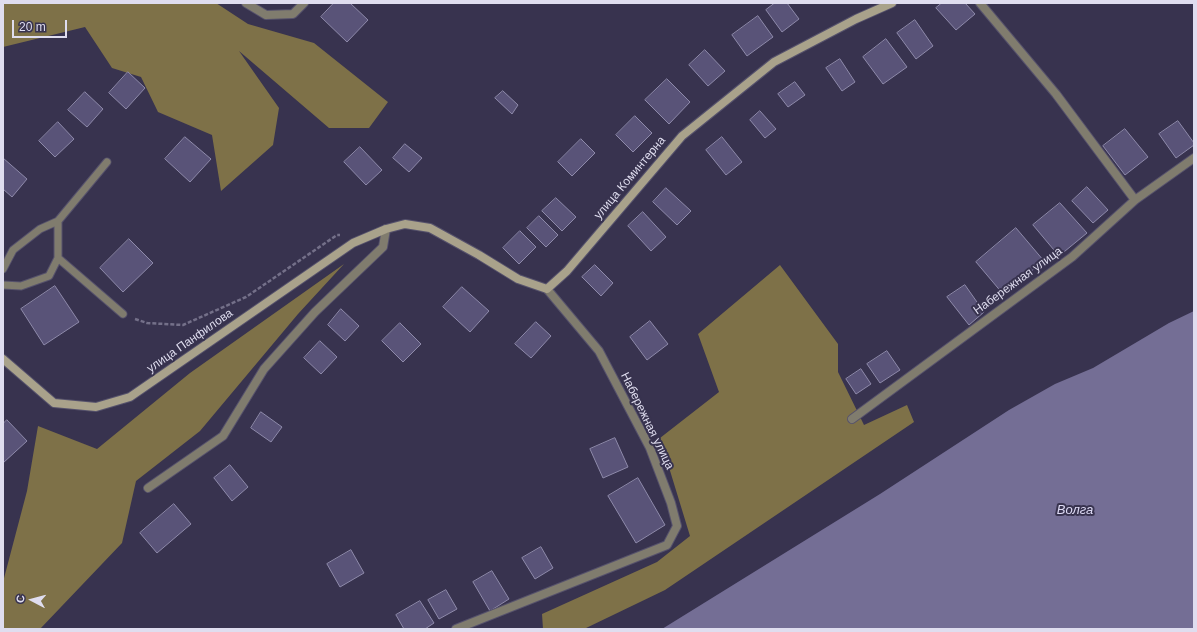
<!DOCTYPE html>
<html>
<head>
<meta charset="utf-8">
<style>
	body { margin:0 }
	#map { position:relative; width:1197px; height:632px; overflow:hidden; background:#38334f; font-family:Helvetica,sans-serif }
	canvas { display:block }
	.frame { position:absolute; inset:0; border:4px solid #dfddef; pointer-events:none }
	.north { position:absolute; left:12px; top:580px; width:40px; height:40px; -webkit-text-stroke:3px #38334f; paint-order:stroke; rotate:276deg; font-size:11px; font-weight:700; line-height:16px; text-align:center; color:#dfddef }
	.north::after { content:''; display:block; margin:auto; width:14px; height:18px; background:#dfddef; clip-path:polygon(50% 0,100% 100%,50% 72%,0 100%) }
	.scale { position:absolute; left:12px; top:20px; width:55px; height:18px; box-sizing:border-box; border:2px solid #dfddef; border-top:0; padding-left:5px; font-size:12px; line-height:14px; white-space:nowrap; color:#dfddef; -webkit-text-stroke:3px #38334f; paint-order:stroke }
</style>
</head>
<body>
<div id="map">
<canvas width="1197" height="632"></canvas>
<div class="frame"></div>
<div class="north">С</div>
<div class="scale">20 m</div>
</div>
<script>
const g = document.querySelector('canvas').getContext('2d');
g.lineJoin = 'round';
function fillPath(path, color) {
  g.fillStyle = color;
  g.fill(path, 'evenodd');
}
function stroke(path, color, width, dash) {
  g.strokeStyle = color;
  g.lineWidth = width;
  g.lineCap = dash ? 'butt' : 'round';
  g.setLineDash(dash || []);
  g.stroke(path);
}
function label(font, color, halo, rows, align = 'center') {
  g.font = font + ' Helvetica,sans-serif';
  g.lineWidth = 4;
  g.setLineDash([]);
  g.textBaseline = 'middle';
  g.strokeStyle = halo;
  g.fillStyle = color;
  for (const [text, x, y, turn = 0] of rows) {
    g.save();
    g.translate(x, y);
    g.rotate((+turn || 0) * Math.PI / 180);
    g.textAlign = isNaN(turn) ? turn : align;
    if (halo) g.strokeText(text, 0, 0);
    g.fillText(text, 0, 0);
    g.restore();
  }
}
const forest = new Path2D(`
	M3 3H216L248 24 314 43 388 102 369 128H329L239 51 279 108 273 145 221 191 212 135 158 112 141 77 112 68 85 27 3 47Z
	M344 264 298 314 200 431 136 481 122 543 40 629H3V582L27 491 38 426 97 449 190 373Z
	M780 265 838 344V372L864 425 907 405 914 422 665 590 584 629H543L542 614 657 562 690 536 660 438 719 392 698 334Z`);
const water = new Path2D(`
	M1194 311V629H662L880 494 1009 410 1055 384 1093 368 1169 323Z`);
const building = new Path2D(`
	M334 3H350L368 20 347 42 321 17Z
	M775 3H787L799 19 782 32 766 10Z
	M942 3H965L975 14 956 30 936 8Z
	M758 16 773 37 747 56 732 35Z
	M915 20 933 46 916 59 897 33Z
	M886 39 907 67 883 84 863 57Z
	M705 50 725 71 708 86 689 65Z
	M840 59 855 82 842 91 826 68Z
	M128 72 145 88 126 109 109 93Z
	M667 79 690 102 669 124 645 100Z
	M795 82 805 95 788 107 778 94Z
	M503 91 518 105 512 114 495 98Z
	M85 92 103 109 87 127 68 110Z
	M760 111 776 129 765 138 750 120Z
	M635 116 652 133 633 152 616 135Z
	M1178 121 1194 143V145L1176 158 1159 134Z
	M58 122 74 139 55 157 39 141Z
	M1125 129 1148 157 1125 175 1103 146Z
	M185 137 211 159 190 182 165 159Z
	M722 137 742 162 726 175 706 150Z
	M581 139 595 153 572 176 558 162Z
	M405 144 422 158 409 172 393 158Z
	M360 147 382 170 366 185 344 162Z
	M3 158 27 179 12 197 3 189Z
	M1087 187 1108 210 1093 223 1072 201Z
	M666 188 691 211 677 225 653 202Z
	M556 198 576 217 562 231 542 211Z
	M1060 203 1087 233 1059 256 1033 225Z
	M643 212 666 237 651 251 628 226Z
	M539 216 558 235 546 247 527 228Z
	M1016 228 1044 261 1003 294 976 262Z
	M520 231 536 247 519 264 503 248Z
	M129 239 153 263 123 292 100 268Z
	M595 265 613 283 601 296 582 277Z
	M965 285 984 312 969 325 947 297Z
	M55 286 79 322 44 345 21 309Z
	M462 287 489 311 470 332 443 307Z
	M341 309 359 326 345 341 328 325Z
	M650 321 668 344 647 360 630 337Z
	M536 322 551 336 531 358 515 344Z
	M400 323 421 344 403 362 382 341Z
	M320 341 337 357 321 374 304 358Z
	M887 351 900 370 880 383 867 364Z
	M861 369 871 384 856 394 846 379Z
	M261 412 282 427 271 442 251 428Z
	M7 420 27 441 3 463V424Z
	M615 438 628 467 603 478 590 449Z
	M230 465 248 487 232 501 214 478Z
	M638 478 665 525 636 543 608 496Z
	M174 504 191 524 157 553 140 533Z
	M541 547 553 568 535 579 522 558Z
	M351 550 364 573 340 587 327 564Z
	M492 571 509 599 490 611 473 582Z
	M446 590 457 609 439 619 428 600Z
	M420 601 434 623 425 629H404L396 615Z`);
const path = new Path2D(`
	M135 319 147 323 183 325 246 297 337 235H340`);
const lane = new Path2D(`
	M58 258 123 314
	M3 269 13 250 40 229 58 221 107 162
	M3 285 21 286 49 276 58 258V221`);
const street = new Path2D(`
	M246 3 266 15 293 14 304 3
	M980 3 1056 94 1135 200
	M852 419 1072 257 1135 200 1194 158
	M148 488 223 436 264 369 315 312 383 247 386 229
	M456 629 667 545 677 526 671 503 650 448 599 351 547 289`);
const secondary = new Path2D(`
	M3 359 54 403 96 407 130 397 353 243 386 229 405 224 430 228 479 255 518 279 547 289 567 271 682 136 774 62 856 19 892 3`);
const streetNames = [
	["улица Коминтерна",630,178,-50],
	["Набережная улица",1018,281,-36],
	["улица Панфилова",190,341,-35],
	["Набережная улица",647,421,64]
];
const waterNames = [
	["Волга",1075,510]
];
fillPath(forest, '#7e7148');
fillPath(water, '#746e95');
fillPath(building, '#595378');
stroke(building, '#8e8aaa', 1);
stroke(lane, '#56526c', 9);
stroke(street, '#56526c', 10);
stroke(secondary, '#56526c', 10);
stroke(path, '#747089', 2.5, [4, 2]);
stroke(lane, '#807c6e', 7);
stroke(street, '#807c6e', 8);
stroke(secondary, '#a9a28b', 8);
label('12px', '#dfddef', '#38334f', streetNames);
label('italic 13px', '#dfdcf6', '#38334f', waterNames);
</script>
</body>
</html>
